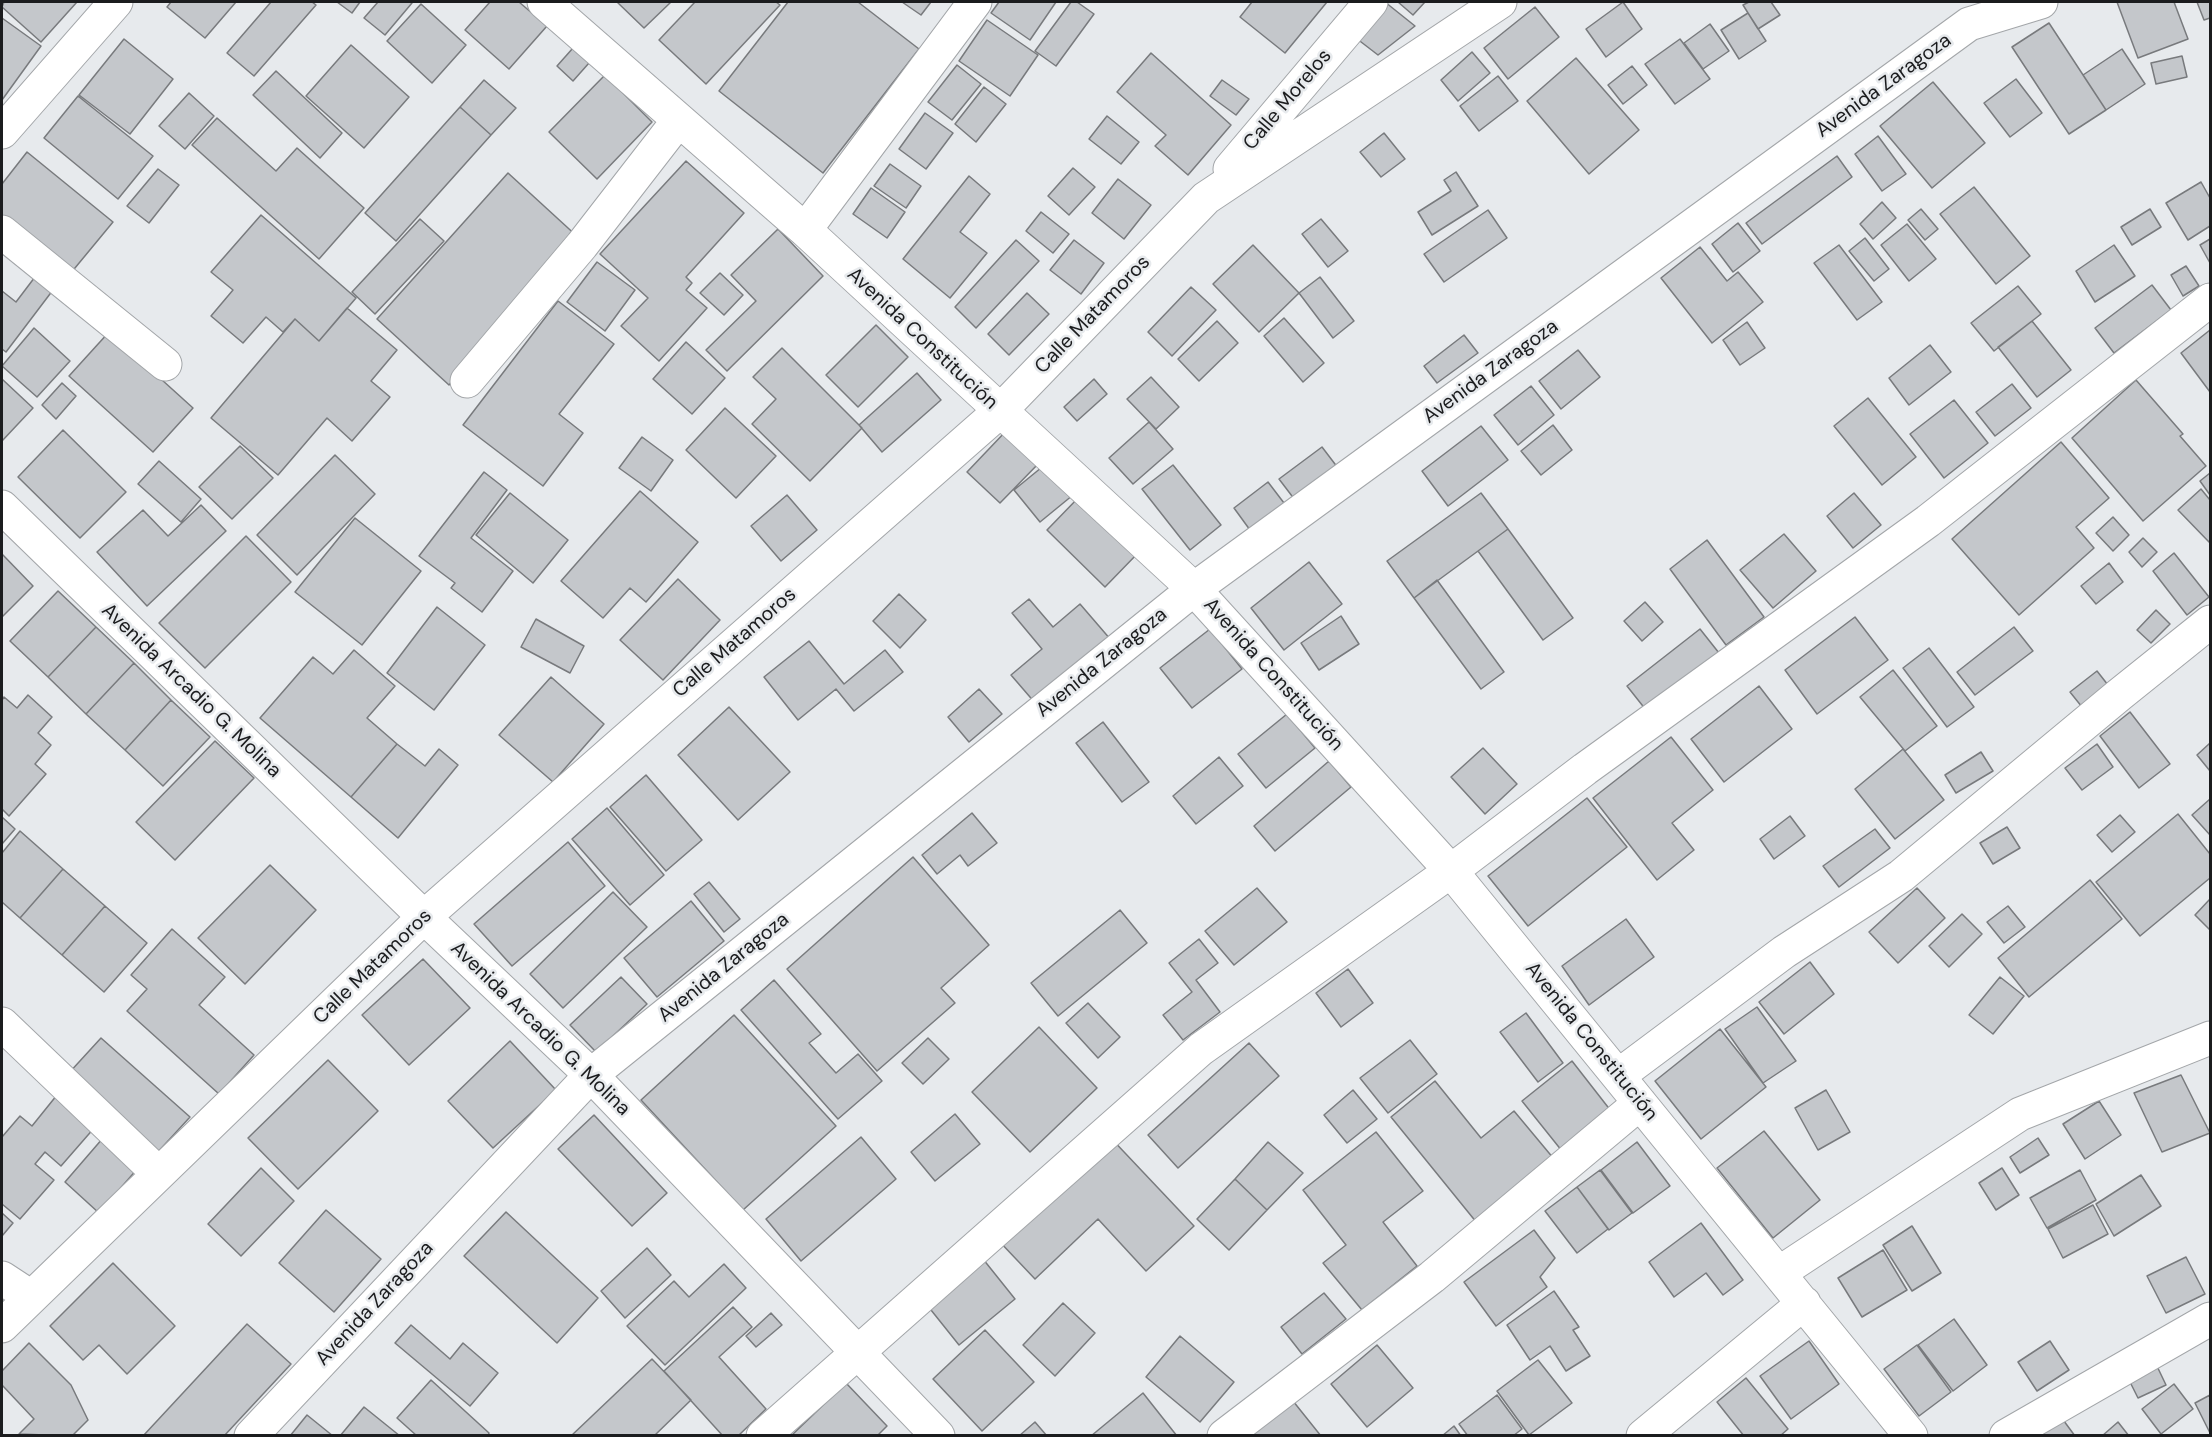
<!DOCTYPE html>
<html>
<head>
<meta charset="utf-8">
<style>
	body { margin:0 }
	#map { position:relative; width:2212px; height:1437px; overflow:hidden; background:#e7eaed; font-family:"DM Sans",sans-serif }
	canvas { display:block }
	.frame { position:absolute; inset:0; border:3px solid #1b1c1e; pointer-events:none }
</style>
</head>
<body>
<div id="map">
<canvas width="2212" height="1437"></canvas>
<div class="frame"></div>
</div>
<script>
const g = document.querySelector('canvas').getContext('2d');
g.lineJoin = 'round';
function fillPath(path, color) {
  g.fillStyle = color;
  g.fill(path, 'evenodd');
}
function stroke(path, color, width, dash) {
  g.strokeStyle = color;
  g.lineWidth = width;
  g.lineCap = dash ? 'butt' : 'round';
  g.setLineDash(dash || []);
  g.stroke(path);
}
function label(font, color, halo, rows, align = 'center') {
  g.font = font + ' "DM Sans",sans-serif';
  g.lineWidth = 5;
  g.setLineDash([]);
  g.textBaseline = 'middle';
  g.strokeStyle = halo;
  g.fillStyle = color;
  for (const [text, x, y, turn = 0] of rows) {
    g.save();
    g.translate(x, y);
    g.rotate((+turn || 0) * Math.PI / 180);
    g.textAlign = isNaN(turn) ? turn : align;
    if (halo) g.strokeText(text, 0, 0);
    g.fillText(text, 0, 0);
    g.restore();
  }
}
const building = new Path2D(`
	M4 2H77L41 42 2 7Z
	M171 2H236L205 38 167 7Z
	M271 2H312L316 5 254 76 227 53Z
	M337 2H360L352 13Z
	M378 2H410L412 3 385 35 364 18Z
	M490 2H519L547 26 509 69 465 30Z
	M617 2H671L644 28Z
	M695 2H776L780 5 706 84 659 40Z
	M788 2H858L919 49 823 173 719 91Z
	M902 2H931L921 15Z
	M999 2H1056L1030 40 991 13Z
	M1071 2H1077L1094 14 1056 66 1035 51Z
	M1252 2H1327L1285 53 1240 17Z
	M1385 2 1415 26 1378 55 1352 35Z
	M1398 2H1425L1413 15Z
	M1623 2 1642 29 1606 57 1586 29Z
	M1749 2H1771L1780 15 1758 29 1743 5Z
	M2117 2H2174L2188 39 2138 58Z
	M2197 2H2210V18L2204 20Z
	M421 4 466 45 432 83 387 41Z
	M1535 7 1559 37 1508 79 1484 48Z
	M1748 13 1766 41 1739 59 1721 30Z
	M2 18 41 46 2 100Z
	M987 20 1038 55 1010 96 959 61Z
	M2049 23 2106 110 2069 134 2012 47Z
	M1710 24 1729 51 1703 69 1684 43Z
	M124 39 173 79 130 134 79 95Z
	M1680 39 1710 79 1675 104 1645 64Z
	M351 45 409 97 364 148 306 96Z
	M573 48 589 63 573 81 557 66Z
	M2122 49 2145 84 2106 110 2083 75Z
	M1472 52 1490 73 1458 101 1441 80Z
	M1151 53 1231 125 1188 175 1155 146 1166 135 1117 92Z
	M2182 56 2187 77 2156 84 2151 63Z
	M1576 58 1639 130 1589 174 1527 101Z
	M957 65 981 84 952 120 928 102Z
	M1632 66 1647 85 1623 104 1608 85Z
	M276 71 342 133 320 158 253 95Z
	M605 75 652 122 597 179 549 132Z
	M1498 76 1518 101 1479 131 1460 106Z
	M2016 79 2042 113 2010 137 1984 103Z
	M484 80 516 108 491 135 460 107Z
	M1222 80 1249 99 1236 115 1210 96Z
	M1933 82 1985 143 1932 188 1880 126Z
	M984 87 1006 104 976 142 955 124Z
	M189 93 214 116 185 149 159 126Z
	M78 96 153 156 118 199 44 138Z
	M460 107 491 135 396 241 365 213Z
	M925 113 953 133 926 169 899 149Z
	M1107 116 1139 142 1121 164 1089 139Z
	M217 118 276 171 297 148 364 208 319 259 192 145Z
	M1384 133 1405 159 1381 177 1360 152Z
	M1878 136 1906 174 1882 191 1855 154Z
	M27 152 113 222 70 274 2 217V184Z
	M1837 156 1852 177 1762 244 1746 223Z
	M686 161 744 213 686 277 692 283 686 290 707 308 659 361 621 326 648 298 600 254Z
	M890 164 921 186 906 208 874 186Z
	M1073 168 1095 187 1069 215 1048 196Z
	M158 169 179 185 149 223 127 206Z
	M1456 172 1478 206 1432 235 1418 212 1451 191 1444 180Z
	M508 173 580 239 449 385 377 319Z
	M969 176 990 194 960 232 987 253 950 298 903 259Z
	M1118 179 1151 205 1124 239 1092 213Z
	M2201 182 2210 198V226L2188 240 2166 203Z
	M1974 187 2030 256 1996 284 1940 214Z
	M871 188 905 212 887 238 853 214Z
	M1882 202 1896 218 1873 239 1860 224Z
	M1921 209 1938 229 1925 240 1908 220Z
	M2150 209 2161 227 2132 245 2121 227Z
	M1488 210 1507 238 1444 282 1424 254Z
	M1041 212 1069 234 1053 253 1026 231Z
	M261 215 356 298 319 341 295 319 283 332 266 317 243 343 211 316 233 290 211 272Z
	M420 219 444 241 375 314 352 292Z
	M1321 219 1348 251 1328 267 1302 234Z
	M1738 223 1760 251 1733 272 1712 244Z
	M1907 224 1936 259 1909 281 1881 245Z
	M778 229 823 276 727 371 706 350 756 301 731 275Z
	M1865 238 1889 269 1874 281 1849 251Z
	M2210 239V263L2200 245Z
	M1016 240 1039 261 976 328 955 307Z
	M1074 240 1104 263 1081 294 1050 270Z
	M1253 245 1299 293 1259 332 1213 284Z
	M1839 245 1882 302 1857 320 1814 263Z
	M2114 245 2135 276 2095 302 2076 271Z
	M1700 247 1727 281 1738 272 1763 302 1712 343 1661 278Z
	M597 262 635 290 605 331 567 302Z
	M2186 266 2199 286 2183 296 2171 275Z
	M38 273 56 286 6 352 2 349V291L16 302Z
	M720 273 743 295 724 315 700 293Z
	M1320 277 1354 321 1333 338 1299 293Z
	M2152 285 2171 310 2114 353 2095 328Z
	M2018 286 2041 314 1994 351 1971 323Z
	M1191 287 1216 310 1172 356 1148 332Z
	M1027 293 1049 314 1009 355 988 334Z
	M558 301 614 344 559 414 583 433 543 486 463 425Z
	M347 308 397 350 371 381 390 397 352 441 327 418 278 475 211 418 295 319 319 341Z
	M1284 318 1324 363 1303 382 1264 336Z
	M1217 321 1238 343 1199 381 1178 359Z
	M2032 321 2071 370 2037 397 1998 347Z
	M1747 322 1765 348 1740 365 1723 340Z
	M876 325 908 357 858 407 826 375Z
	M34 328 70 361 37 397 2 366Z
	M2210 330V392L2181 353Z
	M109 332 193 408 153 452 69 376Z
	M1464 335 1478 353 1437 383 1424 366Z
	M686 342 725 378 692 414 653 379Z
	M1930 345 1951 372 1909 405 1889 378Z
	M782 348 862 428 810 481 752 424 776 399 753 377Z
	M1578 350 1600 377 1561 409 1539 381Z
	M917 373 941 400 882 452 859 425Z
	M1151 377 1179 407 1156 429 1127 399Z
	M2 379 33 408 2 441Z
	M1094 379 1107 394 1077 421 1064 407Z
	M2136 380 2183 434 2180 436 2206 466 2143 521 2072 438Z
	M62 383 76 396 56 419 42 405Z
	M2012 384 2031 408 1995 436 1976 412Z
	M1531 386 1554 415 1518 445 1494 415Z
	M1868 398 1916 457 1882 485 1834 426Z
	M1954 400 1988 443 1944 478 1910 434Z
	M725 408 776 456 736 498 686 450Z
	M1149 422 1173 449 1133 484 1109 458Z
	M1553 425 1572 450 1541 475 1521 451Z
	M1481 426 1508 460 1448 506 1422 471Z
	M63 430 126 492 80 538 18 477Z
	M1007 430 1040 462 1000 503 967 472Z
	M642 437 673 460 651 491 619 468Z
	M2061 442 2109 498 2076 527 2094 548 2019 615 1952 539Z
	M240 446 273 478 232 519 199 487Z
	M1322 447 1338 468 1295 500 1279 479Z
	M335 455 375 494 297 575 257 535Z
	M159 461 201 499 181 522 138 484Z
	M1047 463 1073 495 1040 522 1014 490Z
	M1173 465 1221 525 1190 550 1142 489Z
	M484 472 507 490 471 538 513 571 482 612 451 588 455 583 419 556Z
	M2210 473V495L2200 481Z
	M1268 482 1284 503 1250 530 1234 508Z
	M2201 489 2210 500V540L2209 542 2178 510Z
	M640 491 698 542 646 602 630 588 603 618 561 581Z
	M510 493 568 540 533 583 476 535Z
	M1481 493 1508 529 1414 598 1387 561Z
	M1854 493 1881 525 1853 548 1827 516Z
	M787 495 817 530 781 561 751 526Z
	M1080 496 1138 553 1105 587 1047 530Z
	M201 505 226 531 147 606 97 552 143 510 168 536Z
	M2113 517 2129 535 2113 551 2096 533Z
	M355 518 421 571 362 645 295 592Z
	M1508 529 1573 618 1543 640 1478 551Z
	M1784 534 1816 571 1773 608 1740 570Z
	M246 536 291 582 205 668 159 623Z
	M2143 538 2157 552 2142 567 2129 552Z
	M1707 540 1764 617 1726 645 1670 569Z
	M2174 553 2209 597 2187 615 2153 571Z
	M2 554 33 586 2 617Z
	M1309 562 1342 604 1284 650 1251 608Z
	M2109 563 2123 582 2096 604 2081 586Z
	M678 579 720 620 663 680 620 640Z
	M1437 580 1504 672 1481 689 1414 598Z
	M58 591 96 627 48 677 10 641Z
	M899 594 926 620 900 648 873 621Z
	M1029 599 1053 627 1080 604 1111 640 1036 704 1011 675 1042 649 1012 613Z
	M1645 602 1663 622 1642 641 1624 621Z
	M437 607 485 645 434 710 387 673Z
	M2156 610 2170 624 2151 643 2137 630Z
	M1341 616 1359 644 1319 670 1301 643Z
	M1855 617 1888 660 1817 714 1785 670Z
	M536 619 584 646 570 673 521 647Z
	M96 627 134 663 86 714 48 677Z
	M2014 627 2033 651 1975 695 1957 672Z
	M1210 629 1242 669 1192 708 1160 668Z
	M1700 629 1719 653 1646 710 1627 686Z
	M809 641 844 684 885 650 903 672 854 711 836 689 798 720 764 677Z
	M1929 648 1974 707 1947 727 1903 668Z
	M354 650 395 686 367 718 397 744 351 797 260 718 313 657 333 674Z
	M134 663 171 700 125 750 86 714Z
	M1893 670 1937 726 1905 751 1860 697Z
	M2097 671 2108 685 2082 707 2070 692Z
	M551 677 604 724 553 782 499 735Z
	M1759 686 1792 729 1724 782 1691 739Z
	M979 689 1002 714 969 742 948 717Z
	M28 695 52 717 38 733 51 745 35 764 46 774 9 816 2 809V700L4 697 17 708Z
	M171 700 210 737 163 786 125 750Z
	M729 707 790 772 738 820 678 755Z
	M2130 712 2170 764 2139 788 2100 736Z
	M1287 714 1315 748 1266 788 1238 754Z
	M1103 722 1149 782 1122 802 1076 743Z
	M1671 737 1713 790 1672 823 1694 850 1657 880 1593 798Z
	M215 741 254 778 175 860 136 822Z
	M2210 743V771L2197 755Z
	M397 744 425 766 439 749 458 765 398 838 351 797Z
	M2097 744 2113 767 2082 790 2065 768Z
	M1483 748 1517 784 1485 814 1451 777Z
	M1903 749 1944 800 1895 839 1855 789Z
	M1981 752 1993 771 1956 793 1945 775Z
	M1219 757 1243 786 1196 824 1173 796Z
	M1329 761 1351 787 1275 851 1254 826Z
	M646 775 702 840 666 871 610 807Z
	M1587 798 1627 847 1528 926 1488 876Z
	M2210 799V835L2192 815Z
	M607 808 664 875 630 905 572 839Z
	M972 813 997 843 968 866 960 855 937 874 922 855Z
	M2178 814 2210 854V878L2140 936 2096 882Z
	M2120 815 2135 832 2112 852 2097 835Z
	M1790 816 1805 836 1774 859 1760 839Z
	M2 817 15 829 2 844Z
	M2007 827 2020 848 1993 864 1980 843Z
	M1875 829 1890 848 1839 887 1823 866Z
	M20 831 63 869 20 918 2 902V853Z
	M568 842 605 886 512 966 474 924Z
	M913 857 989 945 941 988 955 1003 877 1071 787 969Z
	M270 865 316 910 245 984 198 938Z
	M63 869 105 906 62 955 20 918Z
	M2090 880 2122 919 2029 997 1998 958Z
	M709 882 740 919 724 932 694 894Z
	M1257 888 1287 922 1234 965 1205 931Z
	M1917 888 1945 918 1898 963 1869 932Z
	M613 892 647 927 563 1008 530 974Z
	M2210 899V930L2195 915Z
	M691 901 724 941 657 997 624 958Z
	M105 906 147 943 104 992 62 955Z
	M2008 906 2025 927 2004 943 1987 922Z
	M1120 910 1147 943 1058 1016 1031 983Z
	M1962 914 1982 934 1949 967 1929 946Z
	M1626 919 1654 957 1589 1005 1562 966Z
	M172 929 225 977 199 1005 254 1055 219 1094 127 1011 147 989 131 975Z
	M1199 939 1218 963 1196 980 1220 1012 1183 1040 1163 1015 1192 992 1169 963Z
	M423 959 470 1008 409 1065 362 1015Z
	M1810 962 1834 994 1784 1034 1759 1002Z
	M1348 969 1373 1003 1341 1027 1316 993Z
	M621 977 647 1004 596 1052 570 1025Z
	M2000 977 2024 996 1993 1034 1969 1015Z
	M774 980 821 1034 809 1043 836 1073 858 1054 882 1081 838 1119 741 1010Z
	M1088 1003 1120 1037 1098 1058 1066 1023Z
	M1757 1007 1796 1061 1763 1083 1725 1029Z
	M1526 1013 1563 1063 1538 1082 1500 1032Z
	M734 1015 836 1126 743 1210 641 1100Z
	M1039 1027 1097 1088 1030 1152 972 1092Z
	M1720 1029 1766 1087 1701 1139 1655 1081Z
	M101 1038 190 1117 157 1153 68 1074Z
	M928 1038 949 1059 923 1084 902 1063Z
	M1410 1040 1437 1074 1388 1113 1360 1078Z
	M510 1041 556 1090 493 1148 448 1101Z
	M1249 1043 1279 1076 1178 1168 1148 1135Z
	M328 1060 378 1111 298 1189 248 1138Z
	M1572 1061 1611 1111 1562 1151 1522 1101Z
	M2181 1075 2210 1133 2162 1152 2134 1093Z
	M1435 1081 1481 1138 1514 1111 1554 1159 1477 1223 1391 1117Z
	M1353 1090 1377 1119 1347 1143 1324 1115Z
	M1826 1090 1850 1132 1818 1150 1795 1108Z
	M57 1095 95 1127 61 1166 45 1152 35 1164 54 1180 20 1219 2 1204V1137L20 1116 32 1126Z
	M2099 1101 2121 1135 2085 1159 2063 1124Z
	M955 1114 980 1144 935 1181 911 1152Z
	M594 1115 667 1193 632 1226 558 1149Z
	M1764 1131 1820 1200 1773 1238 1717 1168Z
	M1376 1132 1423 1191 1383 1222 1417 1266 1362 1310 1323 1263 1346 1245 1303 1190Z
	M1108 1135 1194 1226 1146 1271 1098 1219 1035 1279 998 1240Z
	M861 1137 896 1179 801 1261 766 1219Z
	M103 1138 138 1168 99 1213 65 1182Z
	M2038 1138 2049 1155 2020 1173 2010 1157Z
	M1268 1142 1303 1173 1267 1210 1235 1179Z
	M1637 1142 1670 1186 1633 1213 1601 1170Z
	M261 1168 294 1201 241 1256 208 1224Z
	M2002 1168 2019 1195 1996 1210 1979 1183Z
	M1600 1170 1632 1213 1609 1230 1577 1187Z
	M2080 1170 2096 1200 2047 1228 2030 1198Z
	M2141 1175 2161 1206 2114 1236 2096 1204Z
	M1235 1179 1267 1210 1229 1250 1197 1219Z
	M1577 1187 1608 1229 1577 1253 1545 1211Z
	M2093 1205 2108 1234 2063 1258 2048 1229Z
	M326 1210 381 1259 334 1312 279 1263Z
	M506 1212 598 1298 557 1343 464 1256Z
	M2 1213 13 1223 2 1236Z
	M1701 1223 1743 1280 1723 1295 1706 1273 1674 1297 1649 1262Z
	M1912 1226 1941 1273 1912 1291 1883 1245Z
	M1534 1230 1555 1258 1540 1277 1547 1287 1496 1326 1464 1282Z
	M647 1248 671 1275 625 1318 601 1291Z
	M1883 1250 1907 1290 1862 1317 1838 1278Z
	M979 1254 1015 1299 959 1345 923 1300Z
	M2186 1257 2205 1294 2166 1313 2147 1276Z
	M113 1263 175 1326 127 1374 99 1345 83 1360 50 1326Z
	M724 1264 746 1288 665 1365 627 1326 674 1281 689 1297Z
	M1554 1291 1579 1327 1573 1330 1590 1356 1566 1371 1550 1346 1530 1360 1507 1325Z
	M1324 1293 1346 1319 1302 1354 1281 1327Z
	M1063 1303 1095 1333 1055 1376 1023 1345Z
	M733 1307 752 1327 719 1357 766 1409 738 1436H723L664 1371Z
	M771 1313 782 1325 756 1347 746 1336Z
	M1954 1319 1987 1365 1953 1391 1918 1345Z
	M247 1324 291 1364 224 1436H143Z
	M411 1325 450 1359 463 1343 498 1373 470 1406 395 1343Z
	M985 1330 1034 1382 982 1431 933 1379Z
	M1180 1336 1234 1382 1200 1422 1146 1377Z
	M1809 1341 1839 1384 1791 1419 1760 1376Z
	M2050 1341 2069 1370 2037 1391 2018 1362Z
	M29 1343 71 1385 88 1420 72 1436 19 1434 34 1419 2 1385V1371Z
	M1377 1345 1413 1388 1367 1427 1331 1384Z
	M1917 1345 1951 1392 1919 1416 1884 1369Z
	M652 1359 691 1400 654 1436H571Z
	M1538 1360 1572 1403 1529 1435 1497 1391Z
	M2155 1362 2166 1385 2138 1398 2127 1376Z
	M1746 1378 1788 1429 1780 1436H1744L1717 1402Z
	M431 1380 489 1433 488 1436H417L397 1418Z
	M846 1383 887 1426 877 1436H791Z
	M2174 1384 2193 1409 2161 1434 2142 1409Z
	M1143 1393 1177 1436H1091Z
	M1497 1395 1522 1429 1513 1436H1468L1459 1424Z
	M2210 1395V1433L2195 1403Z
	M1293 1401 1321 1436H1249Z
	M364 1407 400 1436H340Z
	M307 1415 333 1436H290Z
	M2061 1417 2075 1436H2038Z
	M1035 1422 1047 1436H1019Z
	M2118 1422 2129 1436H2102Z
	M1454 1426 1461 1436H1442Z`);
const minor = new Path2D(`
	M544 2 805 230 1194 589 1451 871 1911 1436
	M2 132 116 2
	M1230 169 1371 2
	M805 230 975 2
	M2 232 165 364
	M467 381 582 245 678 121
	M2 507 424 917 591 1075 938 1436
	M2 1024 158 1173
	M1618 1076 1784 952 1901 876 2119 695 2210 622
	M1779 1273 2020 1114 2210 1038
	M2 1278 31 1297
	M2 1326 424 917 1000 411 1206 198 1500 2
	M251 1436 591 1075 1194 589 1969 24 2041 2
	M763 1436 1201 1049 1451 871 1585 769 1928 521 2210 300
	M1224 1436 1432 1277 1640 1103
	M1643 1436 1804 1303
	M2006 1436 2210 1319`);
const streetNames = [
	["Avenida Zaragoza",1884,86,-36],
	["Calle Morelos",1288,100,-50],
	["Calle Matamoros",1093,315,-46],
	["Avenida Constitución",922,339,43],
	["Avenida Zaragoza",1491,372,-36],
	["Calle Matamoros",735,643,-41],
	["Avenida Zaragoza",1102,663,-39],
	["Avenida Constitución",1273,675,48],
	["Avenida Arcadio G. Molina",191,691,44],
	["Calle Matamoros",373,967,-44],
	["Avenida Zaragoza",724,968,-39],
	["Avenida Arcadio G. Molina",540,1029,44],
	["Avenida Constitución",1591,1042,51],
	["Avenida Zaragoza",375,1304,-47]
];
fillPath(building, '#c4c7cb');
stroke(building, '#787a7d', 1.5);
stroke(minor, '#a3a6a9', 35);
stroke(minor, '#fff', 33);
label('20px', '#1b1c1e', '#e7eaed', streetNames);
</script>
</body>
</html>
